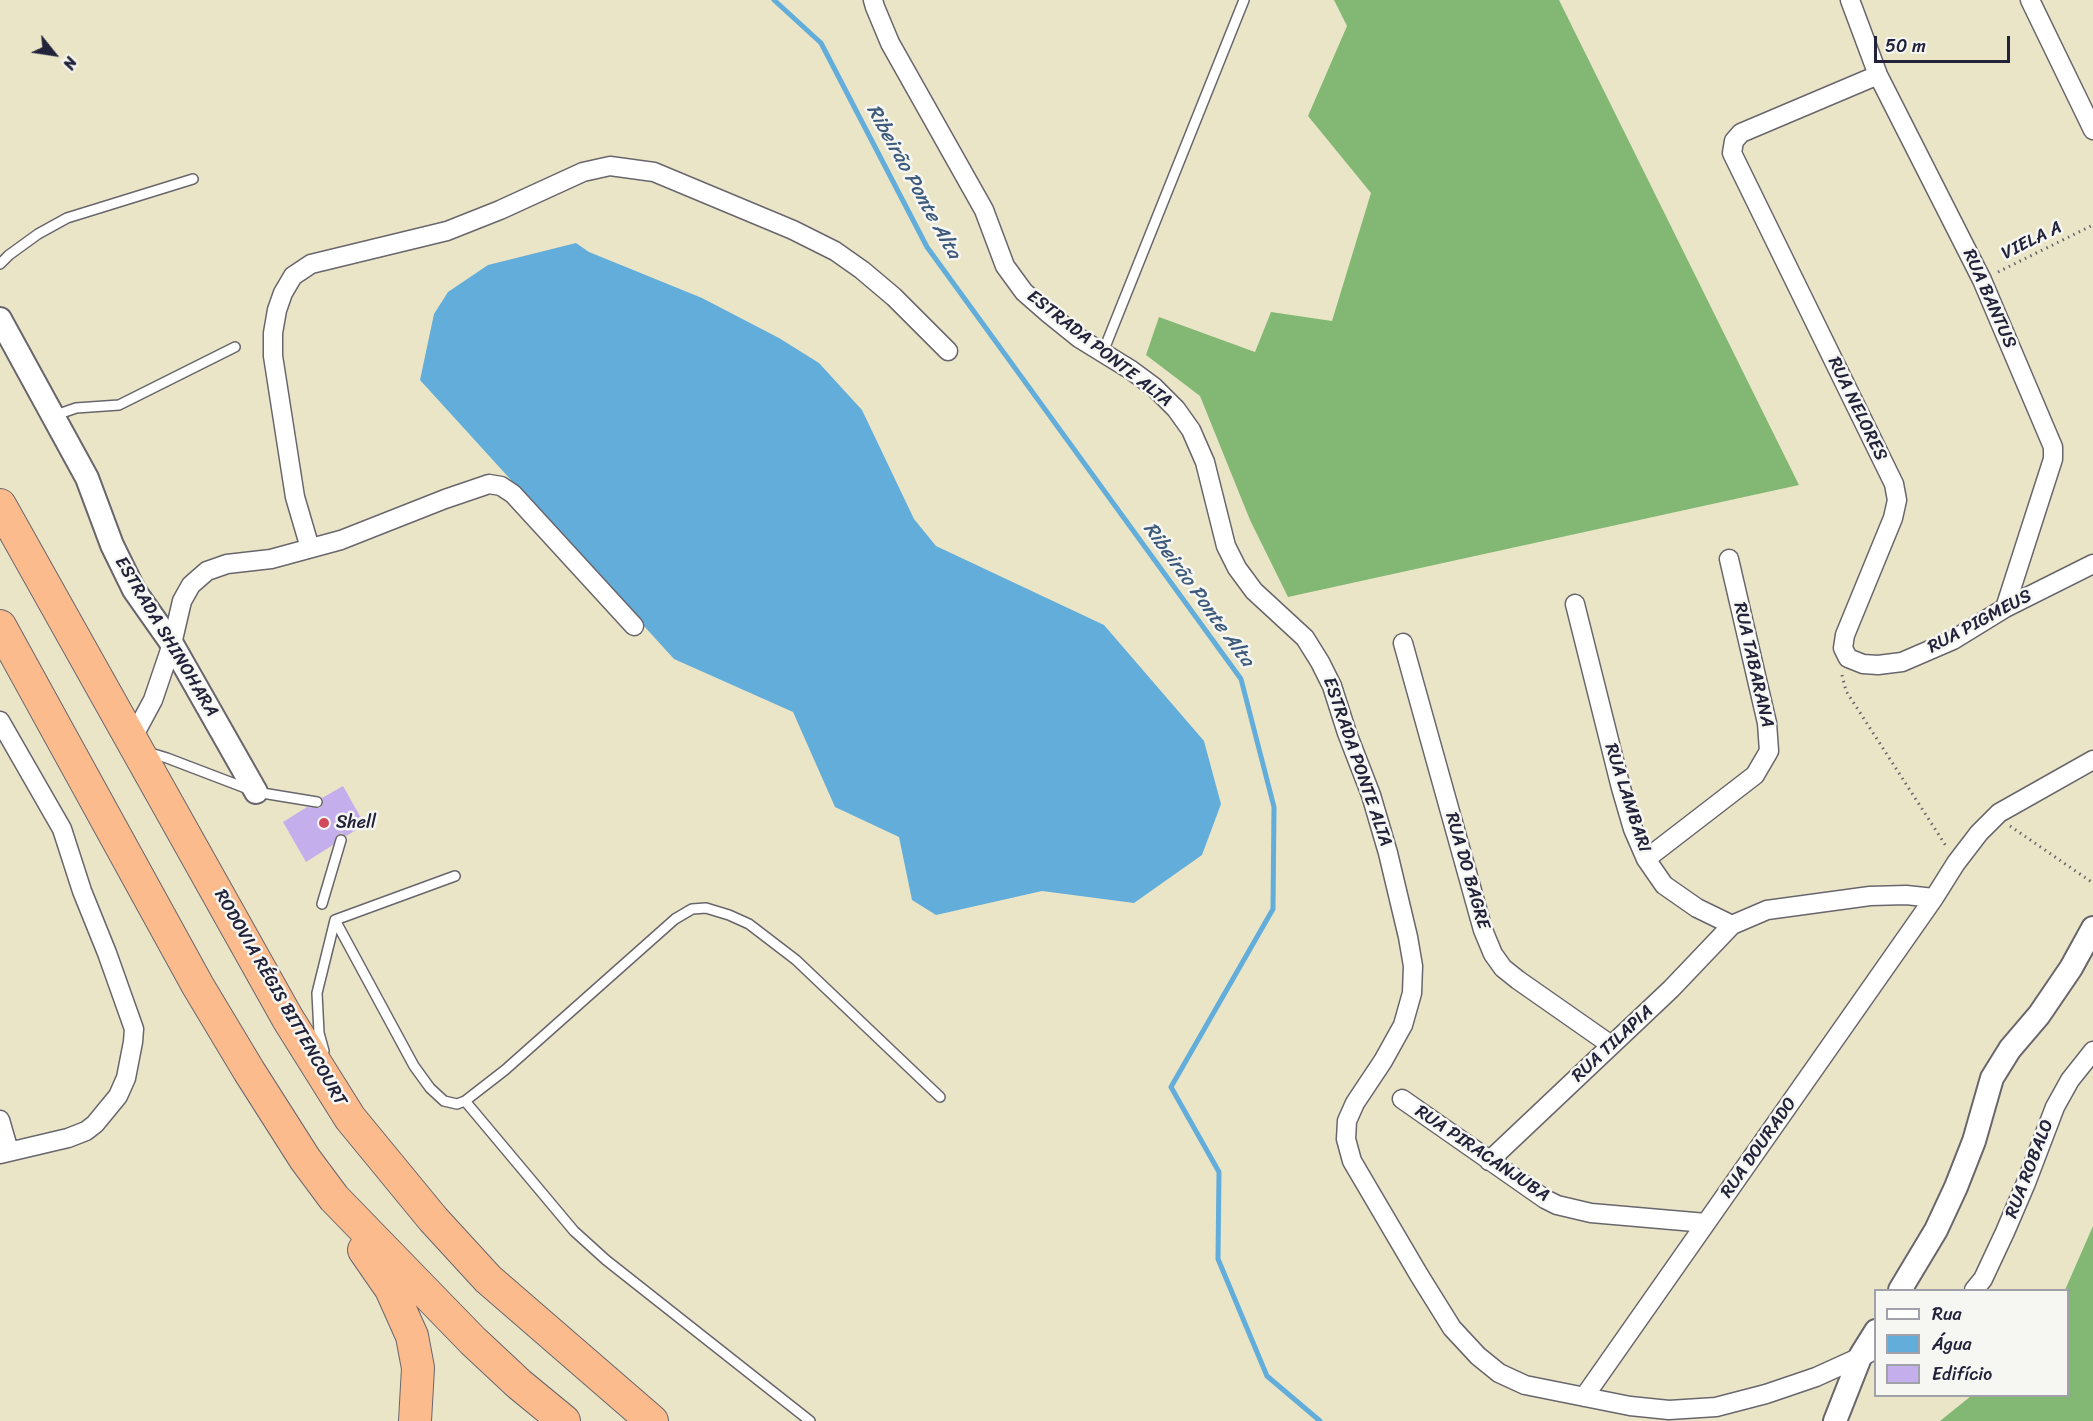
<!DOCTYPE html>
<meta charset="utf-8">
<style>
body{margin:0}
#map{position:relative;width:2093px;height:1421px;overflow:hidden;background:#ebe5c8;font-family:Sriracha,sans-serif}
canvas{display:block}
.legend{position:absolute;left:1874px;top:1289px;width:195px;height:108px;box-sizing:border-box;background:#f6f6f2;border:2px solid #a1a1a9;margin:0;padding:8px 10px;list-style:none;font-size:18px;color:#22223b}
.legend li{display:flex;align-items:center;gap:12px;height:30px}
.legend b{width:30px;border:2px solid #a1a1a9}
.north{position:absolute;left:24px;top:24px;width:60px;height:60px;-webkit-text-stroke:4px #f6f6f2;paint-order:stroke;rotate:120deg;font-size:16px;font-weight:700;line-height:24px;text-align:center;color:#22223b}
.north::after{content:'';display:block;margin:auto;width:21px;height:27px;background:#22223b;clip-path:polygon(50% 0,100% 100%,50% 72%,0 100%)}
.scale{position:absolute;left:1874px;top:36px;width:136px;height:27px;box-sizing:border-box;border:3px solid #22223b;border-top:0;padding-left:8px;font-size:18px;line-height:21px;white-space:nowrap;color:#22223b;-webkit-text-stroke:4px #f6f6f2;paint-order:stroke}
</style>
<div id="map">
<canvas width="2093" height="1421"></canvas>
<ul class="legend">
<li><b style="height:8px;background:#fff"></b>Rua</li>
<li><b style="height:16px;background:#62adda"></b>Água</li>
<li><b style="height:16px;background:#c4aeec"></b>Edifício</li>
</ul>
<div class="north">N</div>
<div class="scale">50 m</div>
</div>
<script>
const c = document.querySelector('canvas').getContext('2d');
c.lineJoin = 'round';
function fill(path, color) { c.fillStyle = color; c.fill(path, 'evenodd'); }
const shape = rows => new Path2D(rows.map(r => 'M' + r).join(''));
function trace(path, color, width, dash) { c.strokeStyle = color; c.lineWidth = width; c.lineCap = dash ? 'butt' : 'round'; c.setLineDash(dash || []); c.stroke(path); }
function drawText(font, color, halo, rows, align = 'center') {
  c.font = font + ' Sriracha,sans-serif'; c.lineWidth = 5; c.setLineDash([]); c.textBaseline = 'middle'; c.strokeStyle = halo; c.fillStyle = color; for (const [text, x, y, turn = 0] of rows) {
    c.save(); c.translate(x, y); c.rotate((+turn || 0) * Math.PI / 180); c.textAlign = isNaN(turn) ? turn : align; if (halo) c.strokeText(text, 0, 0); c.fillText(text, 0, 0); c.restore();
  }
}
const forest = shape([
 [1334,0,1559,0,1799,485,1288,597,1250,520,1200,396,1146,355,1159,317,1255,352,1271,312,1332,321,1371,193,1308,116,1347,26],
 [2093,1226,2093,1421,1940,1421,1971,1396,2068,1396,2068,1290,2065,1290]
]);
const water = shape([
 [576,243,589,252,702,298,779,338,819,363,862,410,914,519,936,546,1104,625,1204,741,1221,804,1202,855,1134,903,1042,891,936,915,912,900,899,837,835,807,793,712,674,659,420,380,434,314,448,292,488,265]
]);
const stream = shape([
 [774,0,821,43,927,247,1241,679,1274,807,1273,909,1171,1087,1219,1172,1218,1259,1267,1376,1320,1421]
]);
const building = shape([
 [343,786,365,825,346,836,342,833,337,835,333,845,306,862,283,822,307,807,320,808,323,804,322,798]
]);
const path = shape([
 [1998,272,2093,225],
 [1842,675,1846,691,1946,846],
 [2010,826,2093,883]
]);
const service = shape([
 [0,264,9,255,38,234,67,218,193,179],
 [1103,352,1244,0],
 [53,416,76,408,119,405,235,347],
 [147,752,167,758,256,792,317,802],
 [322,904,341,840],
 [335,920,414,1066,430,1088,444,1101,457,1104,465,1101,505,1070,675,919,692,909,706,908,729,915,749,924,796,960,940,1097],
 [335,920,455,876],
 [324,1051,319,1033,317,993,335,920],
 [465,1101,574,1231,606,1260,810,1421]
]);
const minor = shape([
 [873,0,875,7,890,43,984,210,1005,266,1024,292,1048,313,1079,338,1131,370,1154,387,1176,409,1191,430,1205,462,1226,546,1237,568,1254,591,1305,638,1320,662,1332,686,1347,733,1371,795,1388,853,1408,937,1413,966,1412,993,1403,1025,1383,1061,1355,1103,1347,1121,1346,1139,1352,1161,1419,1275,1452,1328,1478,1356,1499,1373,1525,1385,1630,1406,1669,1410,1716,1407,1766,1394,1816,1377,1869,1353],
 [1850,0,1878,75,1982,280,2053,447,2053,459,2005,608],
 [2030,0,2093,130],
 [1878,75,1741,133,1734,141,1732,153,1894,484,1897,500,1893,518,1845,635,1843,648,1848,658,1863,664,1878,665,1902,662,1953,640,2005,608,2093,564],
 [310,548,295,497,273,356,273,333,277,310,283,293,293,276,311,264,447,231,500,210,583,172,610,166,654,172,793,230,835,251,862,270,894,297,948,351],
 [1575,604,1621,788,1633,829,1646,859,1664,885,1697,908,1732,925,1767,910,1870,896,1906,895,1934,898],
 [1403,643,1483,930,1493,954,1503,968,1518,980,1611,1045],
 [0,721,62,829,82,891,107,953,134,1029,133,1042,126,1078,118,1096,95,1124,86,1131,68,1138,0,1154],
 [132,739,153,700,172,644,182,601,191,585,207,571,227,564,271,559,341,540,445,499,489,484,501,486,513,494,634,626],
 [1646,859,1755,775,1769,751,1767,723,1729,559],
 [1402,1099,1545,1199,1557,1205,1591,1213,1706,1223],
 [0,1120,9,1151],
 [1489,1161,1671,989,1732,925],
 [1974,1290,1983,1279,2005,1232,2026,1183,2055,1107,2070,1080,2093,1051],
 [1584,1397,1934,898,1956,863,1979,833,1999,813,2093,760]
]);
const tertiary = shape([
 [0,319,87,478,112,545,134,590,172,644,256,792],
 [1900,1290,1936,1230,1956,1187,1974,1141,1992,1078,2010,1049,2039,1015,2071,968,2093,928],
 [1835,1421,1861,1355,1876,1331]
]);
const motorway = shape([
 [0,505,288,1019,350,1118,433,1219,488,1279,652,1421],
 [0,626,198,986,249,1071,305,1159,334,1198,473,1341,519,1384,564,1421],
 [364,1250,391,1289,412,1336,418,1368,415,1421]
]);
const markers = [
 [324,823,6,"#d1495b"]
];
const streetNames = [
 ["VIELA A",2032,241,-26],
 ["RUA BANTUS",1989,299,66],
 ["ESTRADA PONTE ALTA",1099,349,38],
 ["RUA NELORES",1857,409,64],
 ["RUA PIGMEUS",1980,622,-28],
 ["ESTRADA SHINOHARA",166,637,59],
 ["RUA TABARANA",1753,665,77],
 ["ESTRADA PONTE ALTA",1357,762,71],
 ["RUA LAMBARI",1627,798,72],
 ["RUA DO BAGRE",1467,871,74],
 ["RODOVIA RÉGIS BITTENCOURT",280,998,60],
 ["RUA TILAPIA",1613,1044,-43],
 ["RUA DOURADO",1759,1148,-55],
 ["RUA PIRACANJUBA",1482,1154,34],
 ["RUA ROBALO",2030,1169,-69]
];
const poiNames = [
 ["Shell",336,823]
];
const waterNames = [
 ["Ribeirão Ponte Alta",913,182,61],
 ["Ribeirão Ponte Alta",1198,595,54]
];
fill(forest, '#83b874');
fill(water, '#62adda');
trace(stream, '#62adda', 5);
fill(building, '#c4aeec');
trace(service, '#68666c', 12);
trace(minor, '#68666c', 21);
trace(tertiary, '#68666c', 26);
trace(motorway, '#68666c', 34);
trace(path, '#68666c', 3, [1.5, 4.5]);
trace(service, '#fff', 9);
trace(minor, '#fff', 18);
trace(tertiary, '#fff', 22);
trace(motorway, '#fbbb8d', 32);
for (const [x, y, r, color] of markers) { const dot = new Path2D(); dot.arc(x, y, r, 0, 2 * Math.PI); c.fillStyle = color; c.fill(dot); trace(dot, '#f6f6f2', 2); }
drawText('18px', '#22223b', '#f6f6f2', streetNames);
drawText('18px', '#22223b', '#f6f6f2', poiNames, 'left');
drawText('italic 20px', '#3c5a7b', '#f6f6f2', waterNames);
</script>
